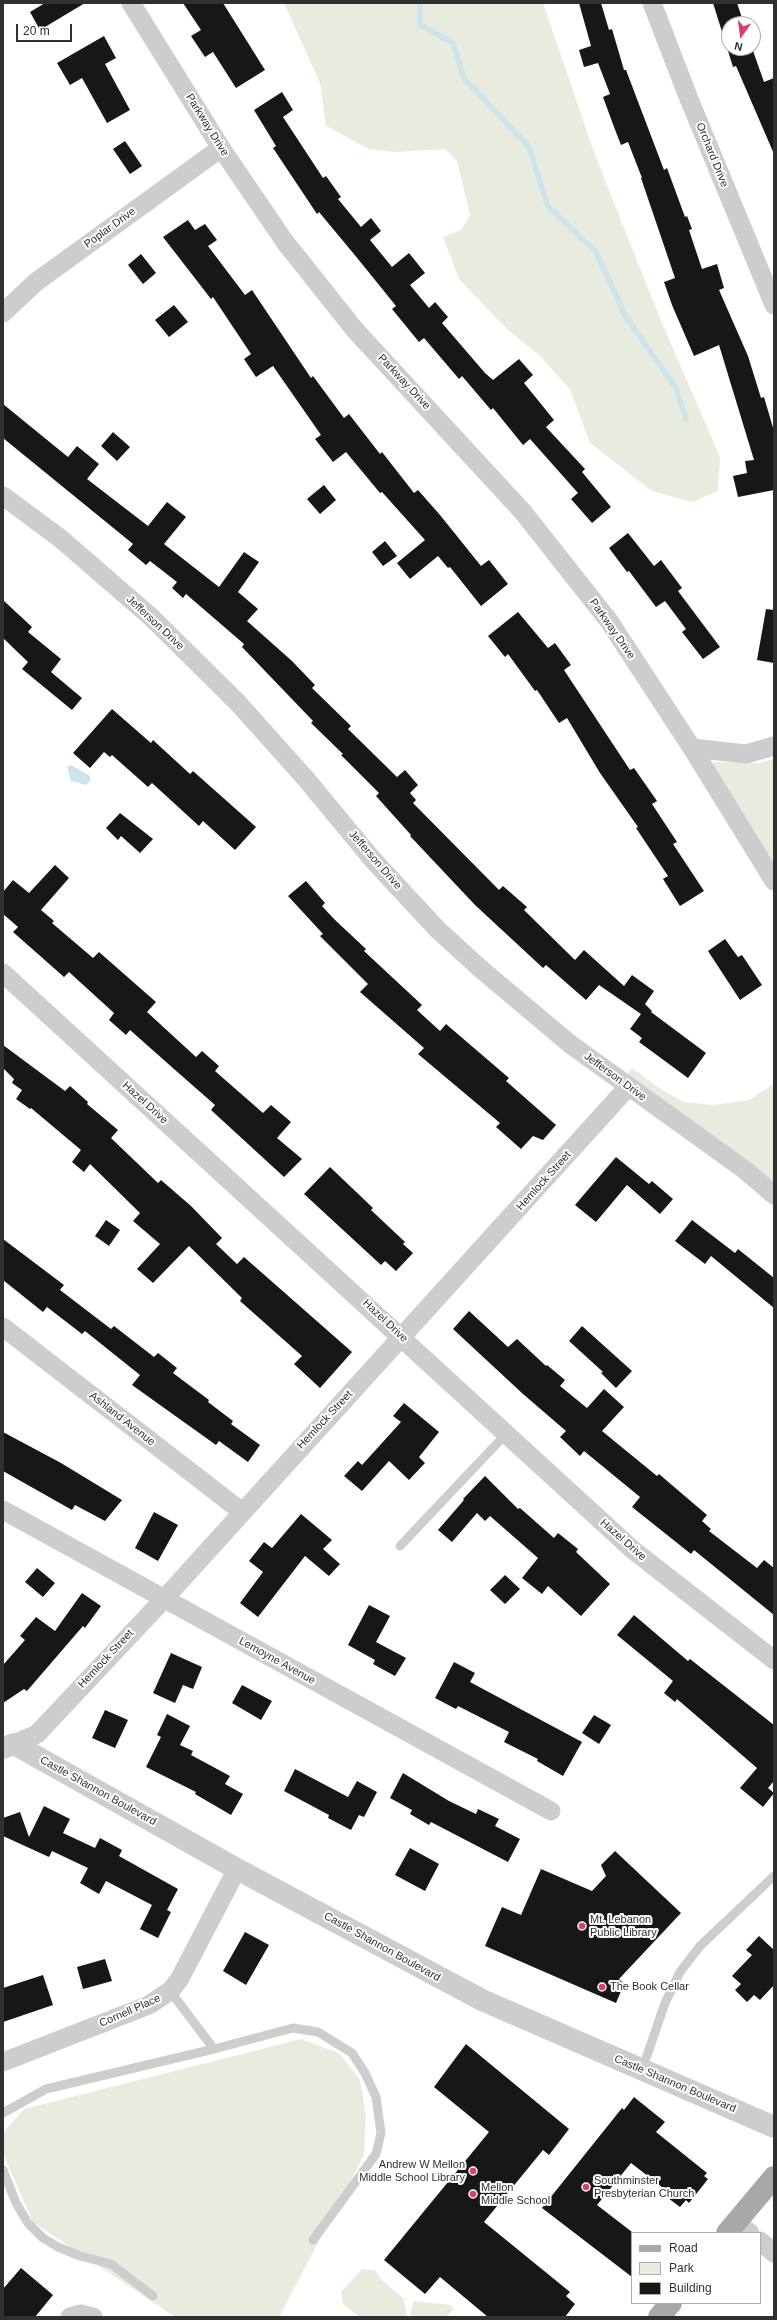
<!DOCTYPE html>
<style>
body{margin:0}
#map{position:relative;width:777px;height:2320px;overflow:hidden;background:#fff;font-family:Arial,sans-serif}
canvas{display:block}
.frame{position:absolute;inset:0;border:4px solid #303030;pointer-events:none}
.legend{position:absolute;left:631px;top:2232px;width:130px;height:72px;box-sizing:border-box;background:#fff;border:1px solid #acacac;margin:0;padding:5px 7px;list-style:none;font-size:12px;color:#303030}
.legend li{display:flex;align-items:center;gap:8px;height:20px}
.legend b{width:20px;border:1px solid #acacac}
.north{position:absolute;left:721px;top:16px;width:40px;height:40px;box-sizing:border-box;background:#fff;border:1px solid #acacac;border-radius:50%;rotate:194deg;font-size:11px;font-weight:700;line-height:16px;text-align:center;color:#303030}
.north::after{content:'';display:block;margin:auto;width:14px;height:18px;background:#da3e69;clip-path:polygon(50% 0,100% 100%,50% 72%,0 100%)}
.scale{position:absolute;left:16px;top:24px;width:56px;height:18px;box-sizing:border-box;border:2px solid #303030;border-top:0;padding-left:5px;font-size:12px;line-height:14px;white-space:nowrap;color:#303030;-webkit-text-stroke:3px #fff;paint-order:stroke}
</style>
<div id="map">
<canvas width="777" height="2320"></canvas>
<div class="frame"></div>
<ul class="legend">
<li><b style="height:5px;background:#a8a8a8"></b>Road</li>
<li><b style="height:11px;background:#e8ecde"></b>Park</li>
<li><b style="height:11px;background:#171717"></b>Building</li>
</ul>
<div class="north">N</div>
<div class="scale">20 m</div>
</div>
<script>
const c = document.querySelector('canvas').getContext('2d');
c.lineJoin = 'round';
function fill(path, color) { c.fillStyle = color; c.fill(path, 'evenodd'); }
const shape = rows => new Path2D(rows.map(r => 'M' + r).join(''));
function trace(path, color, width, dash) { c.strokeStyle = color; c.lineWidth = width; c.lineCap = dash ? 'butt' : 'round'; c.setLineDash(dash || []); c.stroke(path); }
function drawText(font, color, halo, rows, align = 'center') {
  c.font = font + ' Arial,sans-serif'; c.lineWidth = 4; c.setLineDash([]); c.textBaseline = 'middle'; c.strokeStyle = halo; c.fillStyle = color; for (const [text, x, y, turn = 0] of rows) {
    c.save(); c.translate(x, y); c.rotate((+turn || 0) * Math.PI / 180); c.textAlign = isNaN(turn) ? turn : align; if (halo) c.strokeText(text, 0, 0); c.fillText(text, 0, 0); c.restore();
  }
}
const green = shape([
 [284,3,543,3,595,155,661,321,720,457,718,491,692,502,652,491,590,443,570,389,539,355,508,330,459,279,443,237,461,230,470,215,457,161,445,149,396,152,369,149,326,126,320,83],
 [774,759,774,862,712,764,716,762,759,763],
 [632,1068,662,1090,684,1102,714,1105,749,1100,774,1084,774,1185,627,1075],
 [301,2039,339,2053,360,2080,366,2116,364,2155,279,2317,175,2317,33,2222,3,2154,3,2133,24,2109],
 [362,2269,375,2270,383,2281,404,2299,407,2317,359,2317,343,2304,341,2292],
 [414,2301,450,2305,454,2309,446,2317,413,2317,410,2313]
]);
const water = shape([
 [71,765,90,776,90,781,86,785,71,781,67,767]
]);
const stream = shape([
 [420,3,420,25,453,43,464,78,529,147,548,207,596,252,626,317,676,388,686,419]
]);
const building = shape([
 [45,3,85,3,40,30,30,12],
 [183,3,223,3,265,70,236,88,213,52,205,57,191,36,201,30],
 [579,3,601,3,609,30,612,29,624,70,626,70,664,170,667,168,685,217,687,216,692,229,689,230,702,269,717,264,724,288,719,290,748,356,761,398,764,397,774,431,774,490,738,497,733,476,747,473,745,461,754,460,719,345,694,356,672,305,664,282,675,278,641,178,642,178,628,142,621,145,614,127,603,97,610,94,598,63,584,67,579,50,591,46],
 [713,3,737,3,744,24,729,24,729,48,752,48,764,82,774,78,774,154,736,66,733,67],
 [104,36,116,58,105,64,130,110,107,123,82,78,70,85,57,63],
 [282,92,293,110,283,117,323,178,326,176,341,197,338,199,361,227,371,218,381,231,370,240,392,267,409,253,425,273,410,285,429,308,435,302,448,317,442,323,485,373,493,380,519,359,533,375,524,383,554,420,546,427,585,469,582,472,611,507,592,523,571,499,578,493,530,439,523,445,493,408,491,410,462,376,459,379,424,338,419,342,392,309,396,306,358,259,319,212,317,214,273,148,276,146,254,110],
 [125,141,142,166,130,174,113,149],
 [188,220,195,230,205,224,217,240,208,246,245,295,252,290,311,378,313,376,344,418,349,414,380,454,382,452,414,493,418,490,440,515,481,566,489,560,508,584,481,606,450,567,448,568,438,556,410,579,397,563,425,540,382,492,380,493,346,452,333,462,315,439,321,435,273,366,256,377,244,359,251,354,213,297,211,299,163,237],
 [141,254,156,273,143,284,128,265],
 [174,305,188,322,169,337,155,320],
 [3,404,68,457,77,446,99,464,87,479,148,526,167,502,186,517,164,544,219,587,244,552,259,562,238,592,258,609,247,621,292,661,315,685,312,688,351,726,348,729,397,777,405,770,418,785,410,793,416,800,413,803,499,890,503,886,527,907,524,910,575,960,584,950,624,986,632,975,654,991,645,1004,652,1011,651,1012,706,1053,688,1078,639,1042,642,1038,630,1029,641,1014,599,985,586,1000,546,965,543,968,475,905,410,836,411,835,376,796,379,793,341,755,343,754,311,723,313,721,242,647,244,644,186,594,183,598,172,588,177,582,150,561,146,565,128,550,133,544,3,438],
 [113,432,130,447,117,461,101,446],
 [324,485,336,500,320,514,307,499],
 [628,533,654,566,661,560,682,588,678,591,720,647,703,659,682,632,686,629,665,601,656,607,629,571,627,572,609,548],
 [385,541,397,556,383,566,372,552],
 [3,600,32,627,28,632,61,659,51,672,82,698,72,710,22,669,28,662,3,638],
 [766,609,774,610,774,663,757,660],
 [518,612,548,648,555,643,571,665,564,670,630,770,634,768,657,801,652,804,677,842,673,844,704,891,680,906,663,879,668,876,636,828,638,827,600,773,567,718,559,723,537,690,535,691,508,654,505,657,488,636],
 [112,709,151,743,153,740,190,774,193,771,256,827,235,850,203,821,199,826,152,783,148,787,112,755,110,757,104,752,90,768,73,753],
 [120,813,153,839,140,853,121,836,118,840,106,828],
 [55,865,69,878,41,910,54,921,52,923,93,958,99,952,156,1002,147,1012,196,1057,202,1051,219,1066,215,1071,263,1113,271,1105,291,1122,277,1138,302,1159,284,1177,211,1110,215,1105,174,1069,130,1030,126,1035,109,1020,114,1013,69,972,64,977,13,932,18,927,3,914,3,892,13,880,29,893],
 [306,881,325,903,322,906,334,919,366,949,364,951,422,1005,417,1010,440,1031,446,1024,509,1078,506,1081,556,1125,543,1140,533,1136,521,1149,496,1127,500,1123,418,1054,424,1048,360,992,368,984,320,936,323,934,288,896],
 [725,939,738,957,742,955,762,985,740,1000,708,951],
 [3,1045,65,1091,70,1086,88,1102,87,1104,118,1130,111,1138,158,1183,161,1180,191,1206,222,1238,216,1244,237,1264,244,1257,352,1352,320,1388,294,1364,302,1356,240,1301,242,1298,189,1246,153,1283,137,1269,160,1244,133,1221,140,1213,90,1164,84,1172,72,1162,81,1150,31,1108,30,1109,16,1099,22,1090,12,1083,14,1079,3,1068],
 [616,1157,649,1184,652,1181,673,1199,660,1214,627,1185,596,1222,575,1205],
 [330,1167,373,1208,371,1210,405,1242,403,1244,413,1253,396,1271,385,1261,381,1265,304,1194],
 [106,1220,120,1230,109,1246,95,1236],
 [692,1220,735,1253,738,1249,774,1278,774,1308,711,1256,705,1264,675,1241],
 [3,1239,64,1285,60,1290,111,1329,114,1326,154,1357,158,1353,177,1368,173,1373,209,1400,208,1402,233,1421,231,1424,260,1445,248,1462,219,1441,216,1445,132,1385,140,1375,85,1331,82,1334,47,1307,43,1312,3,1280],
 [469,1311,508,1347,517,1339,546,1366,547,1365,565,1380,560,1386,587,1408,604,1389,624,1407,602,1431,657,1476,659,1474,707,1515,702,1521,711,1529,709,1531,757,1568,764,1560,774,1568,774,1615,694,1550,691,1554,632,1507,640,1497,584,1451,580,1456,560,1437,566,1431,523,1394,453,1329],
 [582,1326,632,1371,616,1388,601,1373,603,1372,569,1341],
 [404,1403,439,1432,419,1457,425,1463,409,1480,389,1461,362,1491,344,1476,358,1461,362,1465,401,1422,393,1416],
 [3,1432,61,1463,122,1500,105,1521,75,1505,72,1510,3,1471],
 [485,1476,518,1509,520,1508,554,1538,558,1533,578,1549,576,1552,610,1584,581,1616,548,1586,542,1594,522,1578,538,1558,490,1516,485,1521,477,1513,452,1542,438,1530,464,1500,463,1499],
 [154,1512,178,1525,158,1561,135,1548],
 [301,1514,332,1540,323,1549,340,1564,329,1576,305,1556,258,1617,240,1603,263,1572,249,1561,264,1542,272,1548],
 [37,1568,55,1583,43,1597,25,1582],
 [505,1575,520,1589,505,1604,490,1590],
 [82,1593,101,1606,85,1628,83,1626,27,1691,24,1689,3,1703,3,1665,25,1640,20,1636,36,1617,55,1631],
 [369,1605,390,1616,376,1642,406,1658,395,1676,373,1664,375,1660,348,1645],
 [634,1615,688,1661,690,1659,774,1725,774,1781,768,1788,774,1793,763,1807,740,1788,757,1768,677,1699,675,1702,664,1693,673,1681,617,1635],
 [171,1653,202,1667,193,1689,183,1685,175,1703,153,1693],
 [454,1662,475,1673,470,1682,582,1742,563,1776,537,1761,538,1759,504,1742,509,1732,458,1706,456,1709,435,1698],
 [242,1685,272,1701,261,1720,232,1703],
 [105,1710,128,1720,115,1748,92,1738],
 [167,1714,190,1726,180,1745,193,1751,191,1755,230,1776,225,1784,243,1794,231,1815,195,1794,196,1792,146,1767,161,1737,157,1735],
 [594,1715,611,1725,599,1744,582,1733],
 [295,1769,348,1797,357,1781,377,1792,364,1817,359,1815,351,1830,328,1818,329,1815,284,1791],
 [403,1773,449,1801,476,1814,478,1809,499,1819,495,1826,520,1839,508,1862,431,1822,429,1825,410,1814,412,1810,390,1798],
 [44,1806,70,1819,63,1833,95,1848,100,1838,122,1850,119,1856,178,1889,167,1910,171,1912,158,1938,140,1929,152,1905,106,1881,99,1894,80,1883,88,1868,52,1851,49,1857,3,1836,3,1818,20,1812,29,1837],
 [410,1848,439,1864,425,1891,395,1875],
 [615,1851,681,1913,619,1979,624,1984,616,2003,485,1946,502,1907,521,1915,541,1869,592,1891,606,1876,601,1865],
 [245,1932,269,1945,246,1985,223,1971],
 [759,1936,774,1950,774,1985,760,2000,754,1995,747,2002,735,1990,741,1984,732,1976,752,1955,746,1950],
 [105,1959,112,1981,83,1989,77,1967],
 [43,1975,53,2005,3,2022,3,1988],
 [466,2044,569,2129,549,2155,543,2150,484,2222,570,2292,566,2296,575,2304,565,2317,488,2317,440,2277,425,2294,384,2260,489,2132,434,2087],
 [634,2097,665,2122,656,2132,707,2173,704,2176,708,2179,689,2203,686,2200,680,2207,668,2198,671,2194,631,2163,597,2205,632,2232,632,2277,542,2208,622,2108,624,2110],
 [21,2268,53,2295,35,2317,3,2317,3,2289]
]);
const service = shape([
 [400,1546,506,1434],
 [170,1991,214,2049],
 [642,2070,665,2003,680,1972,700,1946,774,1876],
 [3,2113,46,2089,214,2049,293,2028,318,2032,352,2053,365,2073,376,2097,381,2133,376,2154,313,2240],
 [3,2170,16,2203,28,2223,43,2238,58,2247,80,2256,111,2264,153,2296]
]);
const minor = shape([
 [131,3,221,148,285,242,355,330,523,512,609,621,692,748,774,881],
 [652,3,689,99,774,305],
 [3,313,36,282,221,148],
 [3,496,61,539,151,617,238,703,306,779,373,860,437,929,482,970,570,1044,745,1170,774,1195],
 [692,748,746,754,774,746],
 [3,973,633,1550,774,1660],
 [3,1327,241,1511],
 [3,1510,551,1811],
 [14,1744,37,1734,164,1599,628,1087],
 [3,2062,149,2005,170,1991,179,1980,237,1869],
 [736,2223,750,2233],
 [760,2241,774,2253],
 [70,2317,81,2314,93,2317]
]);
const tertiary = shape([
 [3,1748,14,1744,237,1869,482,2000,774,2127]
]);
const primary = shape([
 [727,2233,774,2177],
 [659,2317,671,2303]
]);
const markers = [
 [582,1926,4,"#da3e69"],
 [602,1987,4,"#da3e69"],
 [473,2171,4,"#da3e69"],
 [586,2187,4,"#da3e69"],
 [473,2194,4,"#da3e69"]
];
const streetNames = [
 ["Parkway Drive",207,125,58],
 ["Orchard Drive",712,155,68],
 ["Poplar Drive",110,228,-36],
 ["Parkway Drive",404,382,47],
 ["Jefferson Drive",155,623,43],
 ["Parkway Drive",612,629,55],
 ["Jefferson Drive",375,860,49],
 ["Jefferson Drive",615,1077,36],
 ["Hazel Drive",145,1103,42],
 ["Hemlock Street",544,1181,-48],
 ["Hazel Drive",385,1321,43],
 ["Ashland Avenue",122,1419,38],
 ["Hemlock Street",325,1420,-47],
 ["Hazel Drive",623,1540,41],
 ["Hemlock Street",106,1659,-47],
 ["Lemoyne Avenue",277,1661,29],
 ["Castle Shannon Boulevard",98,1791,29],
 ["Castle Shannon Boulevard",382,1947,29],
 ["Cornell Place",130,2011,-24],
 ["Castle Shannon Boulevard",675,2084,23]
];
const poiNames = [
 ["Mt. Lebanon",590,1920],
 ["Public Library",590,1933],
 ["The Book Cellar",610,1987],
 ["Andrew W Mellon",465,2165,"right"],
 ["Middle School Library",465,2178,"right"],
 ["Southminster",594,2181],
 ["Presbyterian Church",594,2194],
 ["Mellon",481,2188],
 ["Middle School",481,2201]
];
fill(green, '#e8ecde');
fill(water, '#cce4ea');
trace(stream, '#cce4ea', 5.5);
fill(building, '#171717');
trace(service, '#cdcdcd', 9);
trace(minor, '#cdcdcd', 19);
trace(tertiary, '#cdcdcd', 22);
trace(primary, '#a8a8a8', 22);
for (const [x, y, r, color] of markers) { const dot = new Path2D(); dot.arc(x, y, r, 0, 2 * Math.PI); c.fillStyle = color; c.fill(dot); trace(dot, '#fff', 1.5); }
drawText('11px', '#303030', '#fff', streetNames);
drawText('11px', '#303030', '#fff', poiNames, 'left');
</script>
